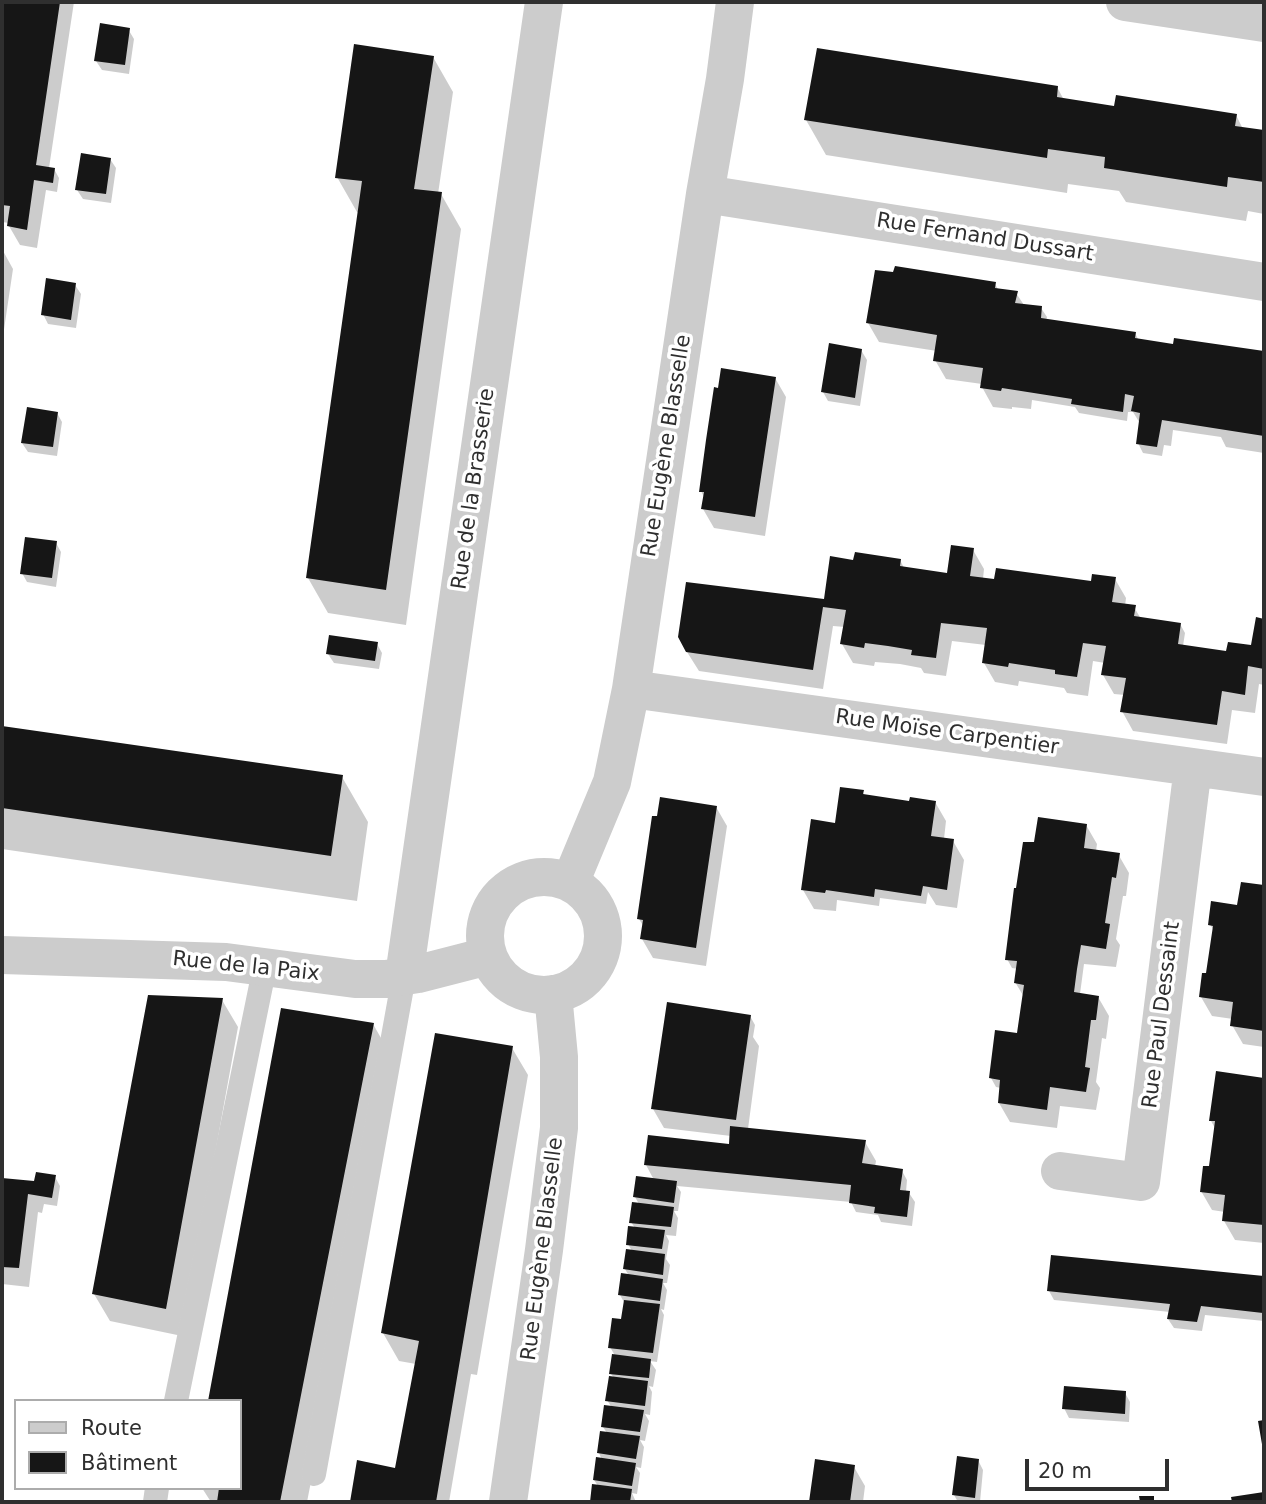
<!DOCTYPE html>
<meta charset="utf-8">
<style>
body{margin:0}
#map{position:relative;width:1266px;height:1504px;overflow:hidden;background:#fff;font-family:"DejaVu Sans",sans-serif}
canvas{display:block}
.frame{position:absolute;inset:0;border:4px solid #2f2f2f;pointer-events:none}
.legend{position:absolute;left:14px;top:1399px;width:228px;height:91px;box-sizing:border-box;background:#fff;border:2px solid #acacac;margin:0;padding:9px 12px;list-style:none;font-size:21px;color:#2f2f2f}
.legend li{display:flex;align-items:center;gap:14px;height:35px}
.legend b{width:35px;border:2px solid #acacac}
.scale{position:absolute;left:1025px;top:1459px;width:144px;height:32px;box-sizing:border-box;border:4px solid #2f2f2f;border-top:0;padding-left:9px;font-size:21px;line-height:24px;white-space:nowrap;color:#2f2f2f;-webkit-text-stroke:5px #fff;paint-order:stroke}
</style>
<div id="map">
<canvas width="1266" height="1504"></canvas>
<div class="frame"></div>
<ul class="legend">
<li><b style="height:9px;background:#ccc"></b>Route</li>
<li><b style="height:19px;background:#161616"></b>Bâtiment</li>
</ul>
<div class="scale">20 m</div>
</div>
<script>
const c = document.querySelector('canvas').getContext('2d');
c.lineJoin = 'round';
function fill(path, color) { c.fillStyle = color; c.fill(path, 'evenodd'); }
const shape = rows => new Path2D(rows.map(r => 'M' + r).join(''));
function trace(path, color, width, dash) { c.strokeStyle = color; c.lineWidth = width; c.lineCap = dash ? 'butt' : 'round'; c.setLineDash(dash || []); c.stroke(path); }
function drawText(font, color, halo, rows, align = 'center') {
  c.font = font + ' "DejaVu Sans",sans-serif'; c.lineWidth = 7; c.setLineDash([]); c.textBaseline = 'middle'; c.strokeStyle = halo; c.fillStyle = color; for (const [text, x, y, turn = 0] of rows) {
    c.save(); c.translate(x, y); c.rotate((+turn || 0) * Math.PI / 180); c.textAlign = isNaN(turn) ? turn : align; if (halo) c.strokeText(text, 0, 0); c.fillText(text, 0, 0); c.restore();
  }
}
const shadow = shape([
 [2,2,74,2,49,168,54,169,59,178,57,192,46,190,37,248,20,245,9,226,9,223,2,222],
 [128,29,134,39,129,74,102,70,96,61],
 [433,57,453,92,438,194,441,194,461,229,406,625,328,613,308,578,360,213,357,212,337,177],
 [1057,87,1064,100,1115,108,1236,115,1243,129,1264,132,1264,214,1248,211,1246,221,1126,202,1119,191,1068,184,1067,193,826,155,806,120],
 [110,159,116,168,111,203,83,199,77,190],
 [2,249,13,269,2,343],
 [995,284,999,291,1016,293,1024,305,1041,308,1047,317,1046,321,1135,333,1139,341,1175,346,1175,340,1264,353,1264,453,1226,447,1221,437,1173,430,1171,446,1164,445,1162,456,1143,453,1138,443,1141,425,1133,412,1128,412,1127,421,1079,413,1075,407,1032,400,1031,409,1012,407,1012,409,993,407,982,387,982,384,946,379,935,360,937,351,879,342,868,323],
 [75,285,81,294,76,328,48,324,43,314],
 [861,350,867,360,860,406,828,401,823,392],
 [775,378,786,397,765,536,714,528,703,509,704,497,701,491],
 [57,413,62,422,57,456,28,452,22,443],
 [56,543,61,552,56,587,27,582,22,573],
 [973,550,984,569,983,579,1090,583,1115,579,1126,598,1125,606,1134,607,1141,619,1180,624,1185,633,1183,646,1228,653,1253,647,1257,619,1264,620,1264,685,1259,684,1255,713,1232,710,1227,744,1133,731,1122,711,1125,695,1114,694,1103,675,1105,663,1093,661,1088,696,1067,693,1064,688,1019,681,1018,686,995,682,984,663,986,645,952,641,946,676,924,673,921,668,900,664,875,662,874,666,853,663,842,644,845,627,833,626,823,689,699,671,687,652,825,601,852,561,900,560,904,568,948,575],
 [377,644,382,653,379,669,334,663,328,654],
 [2,728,342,777,368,822,357,901,2,849],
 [863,792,865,796,911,803,935,802,946,821,944,839,953,841,964,860,957,908,936,905,928,892,926,904,880,898,879,906,837,900,836,911,814,909,803,890,837,825],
 [716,807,727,826,706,966,653,958,642,939,644,927,639,919],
 [1086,825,1097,844,1096,851,1118,854,1129,873,1126,896,1123,896,1116,939,1120,945,1116,967,1084,964,1080,994,1098,997,1109,1016,1106,1039,1102,1038,1096,1082,1100,1088,1096,1110,1060,1106,1057,1128,1010,1122,999,1103,1001,1088,996,1087,991,1078,1018,1037,1024,997,1015,982,1018,969,1012,968,1007,959,1036,844],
 [1242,884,1264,887,1264,1047,1243,1044,1232,1025,1233,1019,1212,1016,1201,997,1207,975,1214,931,1210,924,1241,907],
 [222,1000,238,1027,182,1336,110,1321,94,1294],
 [750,1016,755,1025,753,1037,759,1046,748,1129,865,1142,876,1161,875,1167,902,1171,907,1180,906,1192,909,1193,915,1202,912,1226,881,1222,878,1215,856,1212,851,1202,677,1186,681,1192,678,1211,674,1211,678,1218,676,1236,666,1235,669,1241,666,1259,670,1265,667,1283,663,1283,667,1290,664,1310,661,1309,664,1315,657,1362,650,1361,656,1370,653,1387,649,1386,652,1392,650,1415,645,1414,649,1421,645,1441,640,1440,644,1447,641,1468,636,1467,640,1473,637,1494,632,1493,636,1502,638,1502,591,1502,594,1486,598,1486,594,1480,602,1460,599,1453,607,1433,603,1427,612,1408,607,1400,614,1378,611,1374,614,1354,610,1347,622,1321,625,1304,620,1295,629,1276,625,1269,632,1251,628,1244,635,1228,631,1222,639,1204,635,1197,654,1180,646,1165,730,1146,731,1136,664,1128,653,1109],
 [373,1024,389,1052,368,1190,307,1502,211,1502,202,1488,240,1488,240,1401],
 [512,1048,528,1075,477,1375,471,1374,449,1502,352,1502,359,1462,396,1470,416,1364,399,1361,383,1333],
 [1236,1076,1264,1080,1264,1243,1235,1240,1224,1221,1225,1212,1212,1210,1201,1191,1211,1168,1216,1130,1211,1121],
 [55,1177,60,1186,57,1206,44,1204,42,1213,38,1212,29,1287,2,1284,2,1179,36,1183],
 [1053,1257,1264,1278,1264,1321,1205,1315,1202,1331,1174,1328,1168,1319,1170,1312,1054,1300,1049,1291],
 [1125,1393,1130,1402,1129,1422,1069,1418,1064,1408],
 [978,1460,983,1470,980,1502,958,1502,954,1495],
 [816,1461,854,1467,865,1486,863,1502,811,1502]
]);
const building = shape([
 [2,2,60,2,36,165,55,168,53,183,34,180,27,230,7,226,10,206,2,205],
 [100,23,130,28,125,65,94,61],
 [354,44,434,56,414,189,442,192,386,590,306,578,362,181,335,178],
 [817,48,1058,86,1057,97,1114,106,1116,95,1237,114,1235,126,1264,130,1264,182,1228,177,1227,187,1104,168,1105,157,1048,149,1047,158,804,120],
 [81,153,111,158,106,194,75,190],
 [895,266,996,282,995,288,1018,291,1015,303,1042,306,1041,318,1136,332,1135,338,1173,344,1174,338,1264,351,1264,436,1162,420,1157,447,1136,444,1140,413,1131,411,1134,396,1125,394,1123,412,1071,404,1072,399,1002,388,1001,391,980,388,983,368,933,361,937,335,866,323,875,270,893,272],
 [46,278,76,283,71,320,41,315],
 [829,343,862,349,855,398,821,392],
 [721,368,776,377,755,517,701,509,704,492,699,492,706,440,714,387,718,388],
 [27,407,58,412,53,447,21,443],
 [25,537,57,541,52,578,20,574],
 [951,545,974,548,970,576,994,579,996,568,1091,581,1092,574,1116,577,1112,602,1136,605,1134,616,1181,623,1178,644,1226,651,1228,642,1251,645,1256,617,1264,619,1264,669,1248,666,1245,695,1222,691,1217,725,1120,712,1126,678,1101,675,1106,646,1083,643,1077,677,1055,674,1055,670,1009,663,1008,667,982,663,987,628,941,623,936,658,911,655,912,650,888,646,865,643,864,648,840,644,846,610,823,607,813,670,686,652,678,637,686,582,824,599,830,556,853,560,855,552,901,559,900,566,947,573],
 [329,635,378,642,375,661,326,654],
 [2,726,343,775,331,856,2,808],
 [840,787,864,790,863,794,909,801,910,797,936,801,931,836,954,839,947,890,923,886,921,896,875,889,874,897,826,890,825,893,801,890,811,819,835,823],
 [660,797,717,806,696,948,640,939,643,920,637,919,652,816,657,816],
 [1038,817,1087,824,1084,848,1120,853,1116,878,1112,877,1105,923,1110,924,1106,949,1081,945,1077,969,1074,992,1099,996,1096,1020,1091,1020,1085,1067,1090,1068,1086,1092,1050,1087,1047,1110,998,1103,1000,1080,989,1078,995,1030,1017,1033,1024,985,1014,983,1017,961,1005,960,1014,888,1016,888,1023,842,1034,842],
 [1241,882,1264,885,1264,1031,1230,1026,1233,1002,1199,997,1202,973,1206,973,1213,926,1208,925,1211,901,1237,905],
 [148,995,223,998,166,1309,92,1294],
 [667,1002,751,1015,736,1120,651,1109],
 [281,1008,374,1023,280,1502,217,1502,219,1488,240,1488,240,1401,208,1401],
 [435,1033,513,1046,436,1502,350,1502,357,1460,395,1468,419,1341,381,1333],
 [1216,1071,1264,1078,1264,1225,1222,1221,1225,1195,1200,1192,1203,1166,1209,1166,1212,1144,1215,1121,1209,1121],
 [730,1126,866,1140,862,1163,903,1169,900,1190,910,1191,907,1217,874,1213,875,1207,849,1203,851,1185,644,1165,648,1135,729,1144],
 [36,1172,56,1175,52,1198,28,1194,19,1268,2,1267,2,1178,34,1181],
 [636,1176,677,1181,674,1203,633,1197],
 [632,1202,674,1207,671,1227,629,1223],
 [628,1226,665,1230,662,1249,626,1245],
 [626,1249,665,1254,663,1275,623,1269],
 [1051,1255,1264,1276,1263,1313,1201,1306,1197,1322,1167,1319,1170,1304,1047,1291],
 [621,1273,663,1279,660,1301,618,1295],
 [624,1300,660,1304,653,1353,608,1348,612,1318,621,1319],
 [612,1354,651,1359,649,1378,609,1374],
 [609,1376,648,1381,645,1406,605,1401],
 [1064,1386,1126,1391,1125,1414,1062,1409],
 [604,1405,644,1410,640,1432,601,1427],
 [1264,1420,1264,1450,1263,1450,1258,1421],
 [600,1431,640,1436,636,1459,597,1453],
 [957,1456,979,1459,975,1498,952,1495],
 [596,1457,636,1463,632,1486,593,1480],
 [815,1459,855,1465,850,1502,809,1502],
 [592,1484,632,1489,630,1502,590,1502],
 [1264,1492,1264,1502,1232,1502,1231,1497],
 [1139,1496,1154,1496,1154,1502,1140,1502]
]);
const lane = shape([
 [176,1401,265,966],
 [314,1474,404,976],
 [155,1502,157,1488]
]);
const street = shape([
 [1125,2,1264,23],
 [705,194,1264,282],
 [631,689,1264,777],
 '485 936a59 59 0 1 1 118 0a59 59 0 1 1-118 0Z',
 [570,883,612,782,631,689,705,194,725,79,735,2],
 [2,955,226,962,355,979,386,979,418,974,488,956],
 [404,976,544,2],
 [1060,1171,1141,1182,1193,767],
 [508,1502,544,1250,559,1128,559,1057,553,994]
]);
const streetNames = [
 ["Rue Fernand Dussart",985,238,9],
 ["Rue Eugène Blasselle",667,446,-81],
 ["Rue de la Brasserie",474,489,-82],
 ["Rue Moïse Carpentier",947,733,8],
 ["Rue de la Paix",246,967,6],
 ["Rue Paul Dessaint",1162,1015,-83],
 ["Rue Eugène Blasselle",543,1249,-83]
];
fill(shadow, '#0003');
fill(building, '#161616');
trace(lane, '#ccc', 24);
trace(street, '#ccc', 38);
drawText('21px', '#2f2f2f', '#fff', streetNames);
</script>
